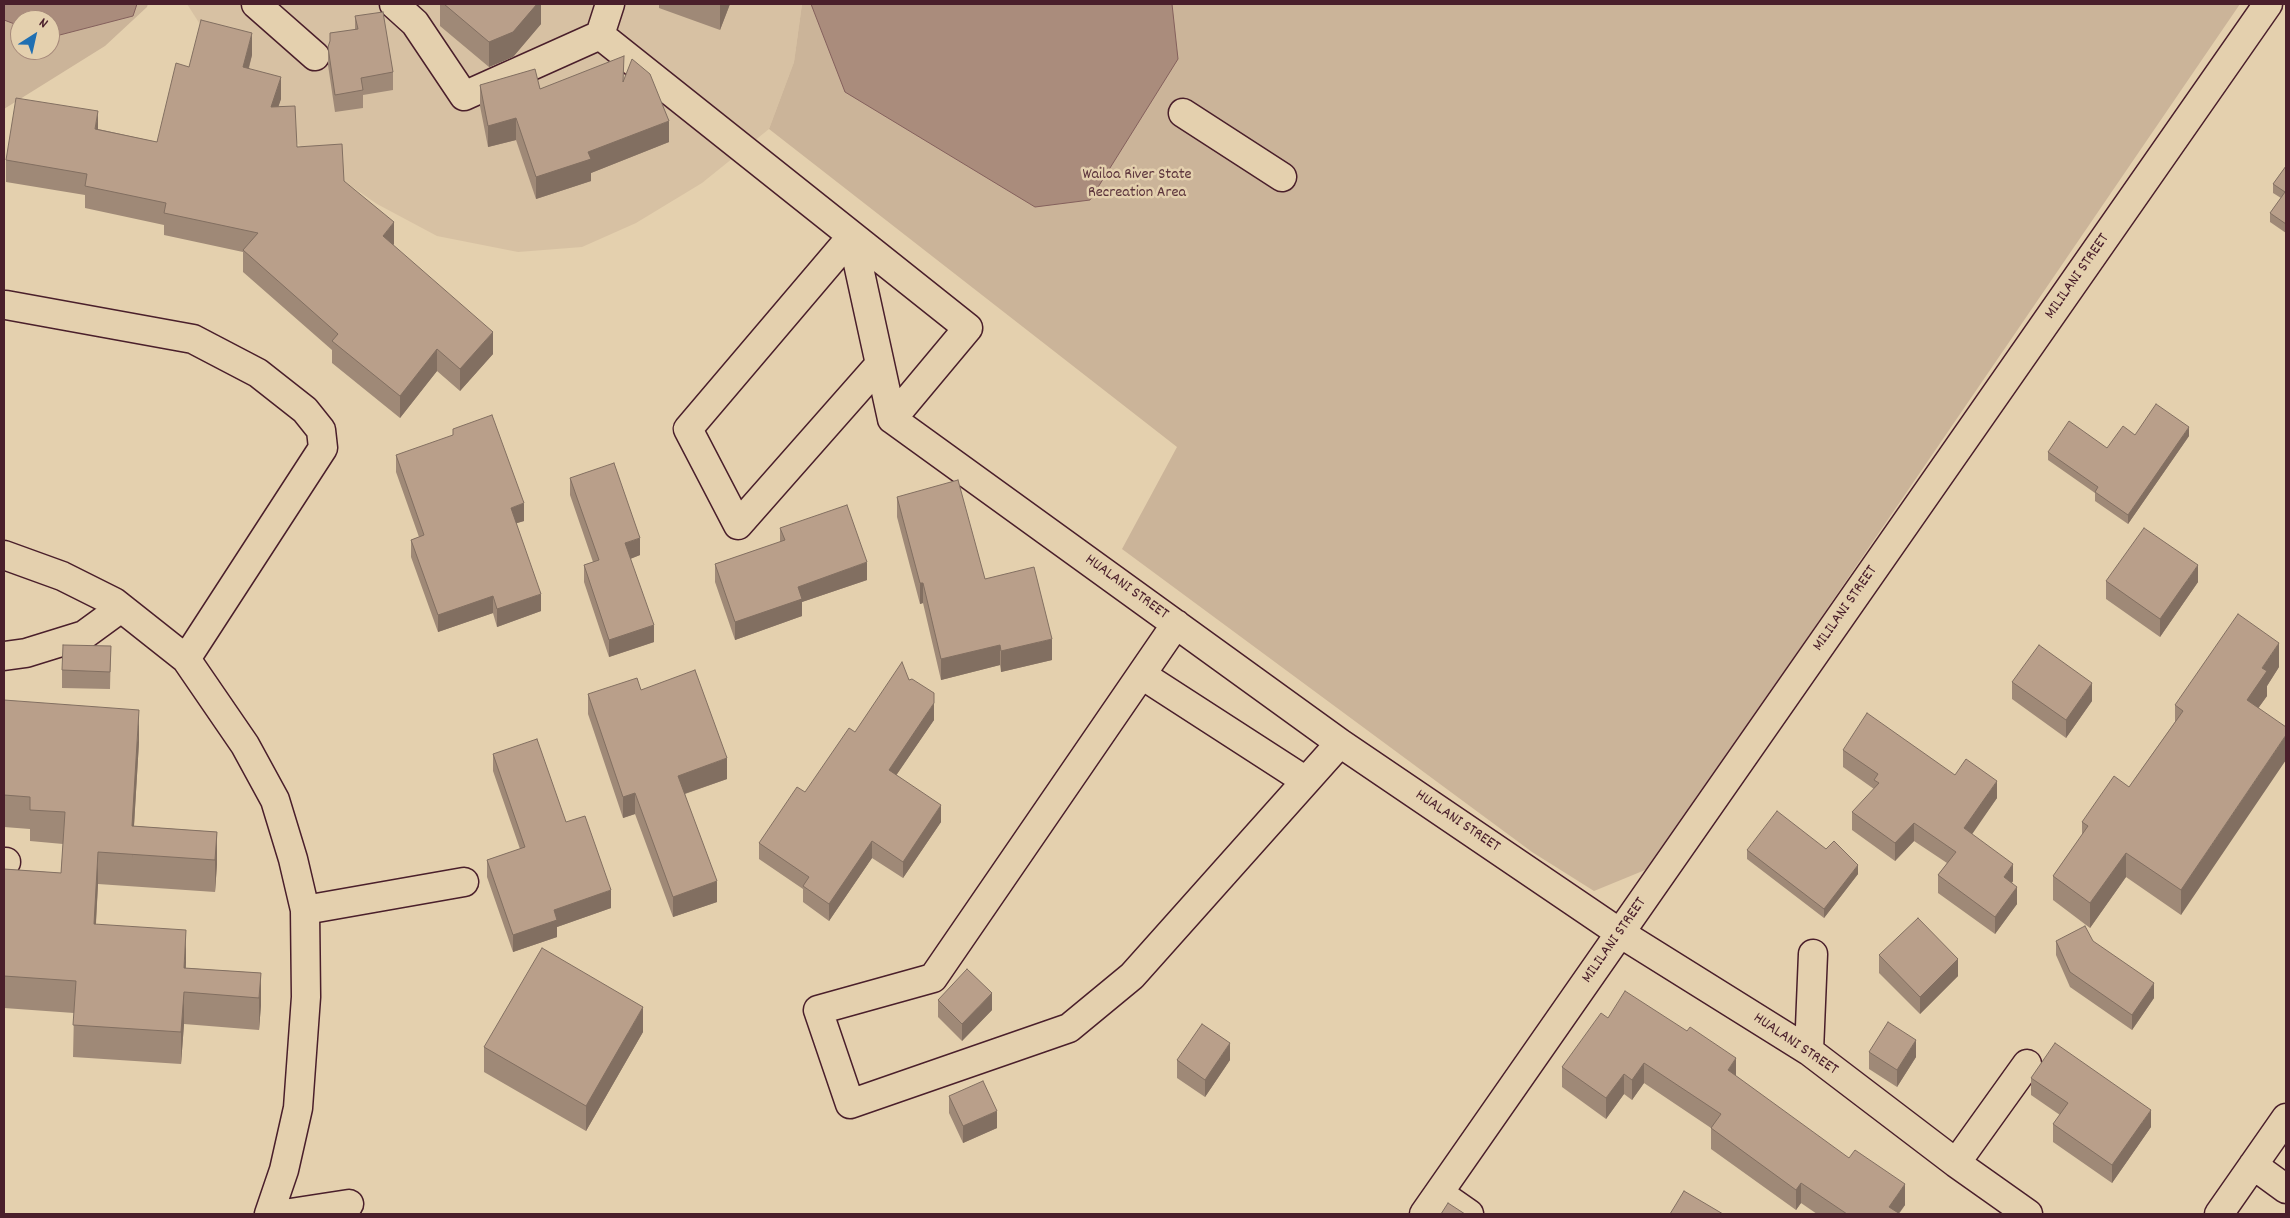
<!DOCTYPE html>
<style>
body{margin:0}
#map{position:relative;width:2290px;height:1218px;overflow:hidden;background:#e4d0ae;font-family:Dekko,sans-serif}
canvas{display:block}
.frame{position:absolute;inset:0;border:5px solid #4a1f2b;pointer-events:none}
.north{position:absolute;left:10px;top:10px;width:50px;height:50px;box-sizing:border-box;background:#e4d0ae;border:1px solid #a6897a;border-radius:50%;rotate:35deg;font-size:14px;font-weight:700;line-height:20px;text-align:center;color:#4a1f2b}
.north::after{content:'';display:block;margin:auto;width:18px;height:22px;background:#1f6fb2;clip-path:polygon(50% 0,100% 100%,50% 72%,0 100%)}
</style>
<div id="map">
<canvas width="2290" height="1218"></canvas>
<div class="frame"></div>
<div class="north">N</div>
</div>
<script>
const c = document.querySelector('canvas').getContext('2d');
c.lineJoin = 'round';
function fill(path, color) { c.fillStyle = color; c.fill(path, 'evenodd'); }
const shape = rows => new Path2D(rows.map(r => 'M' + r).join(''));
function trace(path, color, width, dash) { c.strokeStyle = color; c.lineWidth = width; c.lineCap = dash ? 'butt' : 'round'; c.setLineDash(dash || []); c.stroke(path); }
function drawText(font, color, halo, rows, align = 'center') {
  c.font = font + ' Dekko,sans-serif'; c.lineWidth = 5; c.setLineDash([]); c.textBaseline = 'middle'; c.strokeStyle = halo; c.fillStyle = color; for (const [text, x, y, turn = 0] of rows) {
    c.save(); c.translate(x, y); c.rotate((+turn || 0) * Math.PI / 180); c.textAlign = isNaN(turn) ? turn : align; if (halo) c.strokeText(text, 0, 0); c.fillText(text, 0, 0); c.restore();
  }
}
const built = shape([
 [187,4,802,4,794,62,769,129,702,183,636,223,582,247,518,252,437,236,377,204,322,166,264,113,219,54]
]);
const green = shape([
 [4,4,148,4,147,7,105,46,4,109],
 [20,20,50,20,50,50,20,50],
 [802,4,2240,4,1650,868,1594,891,1532,852,1122,549,1177,447,769,129,794,62]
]);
const water = shape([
 [4,4,137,4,133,16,52,37,50,20,20,20,20,26,4,20,4,4],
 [811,4,1172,4,1178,59,1090,200,1035,207,845,92,811,4]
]);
const minor = shape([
 [256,4,315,56],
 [394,4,415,23,464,96,600,35,968,328,892,419],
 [600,35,610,4],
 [1183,113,1282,177],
 [852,236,688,429,738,525,880,364],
 [852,236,892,419],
 [6,305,193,339,258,373,305,410,321,430,323,448,186,659],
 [892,419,1340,743,1620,933,1809,1051,1956,1163,2028,1214],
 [4,555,62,576,114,602,186,659,245,745,275,800,293,859,305,910,306,997,298,1108,284,1170,269,1214],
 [1176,624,933,978,818,1010,850,1104,1069,1028,1132,976,1340,743],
 [4,656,26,653,84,635,121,608],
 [1142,675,1306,781],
 [4,862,6,862],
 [305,910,464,882],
 [1809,1051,1813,954],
 [1956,1163,2027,1064],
 [2253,1165,2286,1189],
 [1439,1193,1469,1214],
 [284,1214,349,1204],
 [1424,1214,2268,4],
 [2219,1214,2286,1118]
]);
const wall = shape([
 [440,4,541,4,541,24,513,57,489,67,440,26],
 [659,4,730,4,720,30,659,8],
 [355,16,393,72,393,90,363,95,363,108,335,112,328,65,328,47,330,43,330,33,355,30],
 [252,55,249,68,281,99,278,106,297,147,344,181,394,244,393,245,493,354,460,391,437,371,400,418,332,363,332,350,243,272,243,252,164,235,164,225,85,208,85,195,6,182,6,160,98,129,157,142,189,67],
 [624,81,669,142,591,173,591,181,536,199,516,140,488,147,480,106,480,85,540,89],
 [2286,166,2286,233,2270,222,2270,213,2281,198,2273,193,2273,184],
 [2135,435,2189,436,2128,524,2095,501,2095,493,2048,460,2048,452,2107,448],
 [396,455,524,521,516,523,541,611,497,627,493,613,438,632,411,557,411,540,419,537,396,472],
 [570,478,640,555,630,559,654,642,609,657,584,582,584,565,593,562,570,495],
 [897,497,985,579,1052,660,1001,672,1000,665,941,680,923,603,920,604,897,517],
 [780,528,867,580,802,602,802,616,735,640,715,582,715,564,780,542],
 [2106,581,2198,582,2160,637,2106,599],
 [111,646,110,689,62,688,62,670],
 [2279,667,2267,686,2267,696,2258,708,2181,915,2126,877,2090,928,2053,900,2053,876,2082,835,2082,822,2129,787,2175,722,2175,705],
 [909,680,934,720,896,775,941,822,903,878,872,858,829,921,803,902,803,889,759,859,759,843,805,792,855,732],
 [2012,682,2092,701,2066,738,2012,699],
 [641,690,727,779,685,794,717,902,673,917,635,814,623,818,588,714,588,694],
 [4,700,139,742,134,826,217,832,217,864,215,892,98,884,96,924,186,962,186,968,261,973,261,1005,259,1030,184,1024,181,1064,73,1057,74,1013,4,1008,4,869,61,873,63,844,30,841,30,829,4,827],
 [1843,750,1955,775,1997,798,1971,834,2013,881,2012,883,2017,904,1995,934,1938,893,1938,875,1947,863,1914,841,1895,861,1852,830,1852,812,1874,789,1843,767],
 [493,754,566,822,611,908,557,927,557,937,513,952,487,877,487,860,520,849,493,771],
 [1747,850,1858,874,1824,918,1747,859],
 [2056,941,2154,998,2132,1030,2070,987,2056,955],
 [1879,955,1958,976,1920,1014,1879,973],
 [938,1000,992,1010,962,1041,938,1017],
 [1608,1018,1687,1031,1736,1076,1905,1205,1899,1214,1900,1214,1817,1214,1801,1203,1796,1210,1711,1149,1711,1128,1644,1083,1632,1100,1624,1094,1606,1119,1562,1087,1562,1067],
 [643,1032,586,1131,484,1072,484,1047],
 [1869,1052,1916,1057,1897,1087,1869,1069],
 [1177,1060,1230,1060,1205,1097,1177,1078],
 [2031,1078,2151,1127,2112,1183,2053,1142,2053,1124,2060,1115,2031,1095],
 [949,1096,997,1128,963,1143,949,1113]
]);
const shadedWall = shape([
 [537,4,541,4,541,24,513,57,489,67,489,42],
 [720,4,730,4,720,30],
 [252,33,252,55,243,89,243,67],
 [281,77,281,99,271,129,271,107],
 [98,111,98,133,95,129],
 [516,118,516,140,488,147,488,126],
 [669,121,669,142,591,173,591,181,536,199,536,177,588,152],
 [394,222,394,244,383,258,383,236],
 [493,332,493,354,460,391,460,369],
 [437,349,437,371,400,418,400,396],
 [2189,427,2189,436,2128,524,2128,515],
 [524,503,524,521,511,525,511,508],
 [640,538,640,555,625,561,625,543],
 [867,562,867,580,802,602,802,616,735,640,735,622,798,587],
 [2198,565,2198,582,2160,637,2160,619],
 [920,583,923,583,923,603,920,604],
 [541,594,541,611,497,627,497,609],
 [493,596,493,613,438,632,438,615],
 [654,625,654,642,609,657,609,640],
 [1052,639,1052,660,1001,672,1001,651],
 [2279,643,2279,667,2267,686,2267,696,2247,724,2247,700,2262,668],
 [1000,645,1000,665,941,680,941,659],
 [2092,683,2092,701,2066,738,2066,720],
 [934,703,934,720,889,786,889,770],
 [139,710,139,742,132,858,132,826],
 [2286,735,2286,760,2181,915,2181,890],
 [727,758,727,779,678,796,678,776],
 [1997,781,1997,798,1964,846,1964,828],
 [635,793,635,814,623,818,623,797],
 [941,805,941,822,903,878,903,862],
 [1914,823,1914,841,1895,861,1895,843],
 [217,832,217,864,215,892,215,860],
 [872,841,872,858,829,921,829,904],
 [98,852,98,884,94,955,94,924],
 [2126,853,2126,877,2090,928,2090,903],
 [2013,864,2013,881,2004,894,2004,877],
 [1858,865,1858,874,1824,918,1824,909],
 [717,881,717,902,673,917,673,897],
 [2017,887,2017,904,1995,934,1995,917],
 [611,890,611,908,557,927,557,937,513,952,513,935,554,910],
 [186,930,186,962,184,992,184,968],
 [1958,959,1958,976,1920,1014,1920,997],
 [261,973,261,1005,259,1030,259,998],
 [2154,983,2154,998,2132,1030,2132,1015],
 [184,992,184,1024,181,1064,181,1032],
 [992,993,992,1010,962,1041,962,1024],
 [643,1007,643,1032,586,1131,586,1106],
 [1916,1040,1916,1057,1897,1087,1897,1070],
 [1230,1043,1230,1060,1205,1097,1205,1080],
 [1736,1058,1736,1078,1728,1070],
 [1644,1063,1644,1083,1632,1100,1632,1080],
 [1624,1074,1624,1094,1606,1119,1606,1098],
 [2151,1110,2151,1127,2112,1183,2112,1165],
 [997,1111,997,1128,963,1143,963,1126],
 [1801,1183,1801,1203,1796,1210,1796,1190],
 [1905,1184,1905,1205,1898,1214,1889,1207]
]);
const building = shape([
 [444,4,537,4,513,32,489,42,444,4],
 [383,12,393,72,361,78,363,90,335,95,328,47,330,41,330,33,358,29,355,16,383,12],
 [201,20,252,33,243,67,281,77,271,107,295,106,297,147,342,144,344,181,394,222,383,236,493,332,460,369,437,349,400,396,332,341,338,334,243,250,258,233,164,213,166,203,85,186,87,174,6,160,16,98,98,111,95,129,157,142,176,63,189,67,201,20],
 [624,56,623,82,632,59,650,74,669,121,588,152,591,159,536,177,516,118,488,126,480,85,535,69,540,89,624,56],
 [2286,166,2286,224,2270,213,2285,192,2273,184,2286,166],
 [2156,404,2189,427,2128,515,2095,492,2098,487,2048,452,2069,421,2107,448,2123,426,2135,435,2156,404],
 [492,415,524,503,511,508,541,594,497,609,493,596,438,615,411,540,424,535,396,455,453,435,453,429,492,415],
 [614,463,640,538,625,543,654,625,609,640,584,565,599,560,570,478,614,463],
 [958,480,985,579,1034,567,1052,639,1001,651,1000,645,941,659,923,583,920,583,897,497,958,480],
 [847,505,867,562,798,587,802,599,735,622,715,564,785,540,780,528,847,505],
 [2144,528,2198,565,2160,619,2106,581,2144,528],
 [2238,614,2279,643,2262,668,2267,671,2247,700,2286,727,2286,735,2181,890,2126,853,2090,903,2053,876,2088,826,2082,822,2114,776,2129,787,2183,711,2175,705,2238,614],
 [63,645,111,646,110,672,62,670,63,645],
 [2039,645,2092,683,2066,720,2012,682,2039,645],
 [902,662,909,680,912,679,934,693,934,703,889,770,941,805,903,862,872,841,829,904,803,886,809,877,759,843,797,787,805,792,849,728,855,732,902,662],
 [695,670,727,758,678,776,717,881,673,897,635,793,623,797,588,694,637,678,641,690,695,670],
 [4,700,139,710,132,826,217,832,215,860,98,852,94,924,186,930,184,968,261,973,259,998,184,992,181,1032,73,1025,76,981,4,976,4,869,61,873,65,812,30,810,30,797,4,795,4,700],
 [1867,713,1955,775,1966,759,1997,781,1964,828,2013,864,2004,877,2017,887,1995,917,1938,875,1956,852,1914,823,1895,843,1852,812,1879,783,1874,780,1878,774,1843,750,1867,713],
 [537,739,566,822,585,816,611,890,554,910,557,920,513,935,487,860,525,847,493,754,537,739],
 [1777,811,1826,849,1834,841,1858,865,1824,909,1747,850,1777,811],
 [1918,918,1958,959,1920,997,1879,955,1918,918],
 [2085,926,2093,941,2154,983,2132,1015,2070,972,2056,941,2085,926],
 [542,948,643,1007,586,1106,484,1047,542,948],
 [967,969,992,993,962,1024,938,1000,967,969],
 [1625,991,1687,1031,1690,1027,1736,1058,1728,1070,1849,1158,1855,1150,1905,1184,1889,1207,1900,1214,1847,1214,1801,1183,1796,1190,1711,1128,1721,1114,1644,1063,1632,1080,1624,1074,1606,1098,1562,1067,1601,1013,1608,1018,1625,991],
 [1888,1022,1916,1040,1897,1070,1869,1052,1888,1022],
 [1202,1024,1230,1043,1205,1080,1177,1060,1202,1024],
 [2055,1043,2151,1110,2112,1165,2053,1124,2068,1103,2031,1078,2055,1043],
 [983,1081,997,1111,963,1126,949,1096,983,1081],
 [1684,1191,1723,1214,1670,1214,1684,1191],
 [1448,1203,1465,1214,1441,1214,1448,1203]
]);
const parkNames = [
 ["Wailoa River State",1137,176],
 ["Recreation Area",1137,194]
];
const streetNames = [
 ["MILILANI STREET",2078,277,-55],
 ["HUALANI STREET",1126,588,36],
 ["MILILANI STREET",1846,609,-55],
 ["HUALANI STREET",1457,822,34],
 ["MILILANI STREET",1615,941,-55],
 ["HUALANI STREET",1795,1045,34]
];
fill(built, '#d7c1a3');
fill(green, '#cbb499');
fill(water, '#aa8c7c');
trace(water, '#84605c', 1);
trace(minor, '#4a1f2b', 31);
trace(minor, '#e4d0ae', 28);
fill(wall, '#9f8977');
fill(shadedWall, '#826f61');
fill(building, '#b99f8a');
trace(building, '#826f61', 1);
drawText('16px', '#5d353c', '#e4d0ae', parkNames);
drawText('16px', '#4a1f2b', '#e4d0ae', streetNames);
</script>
